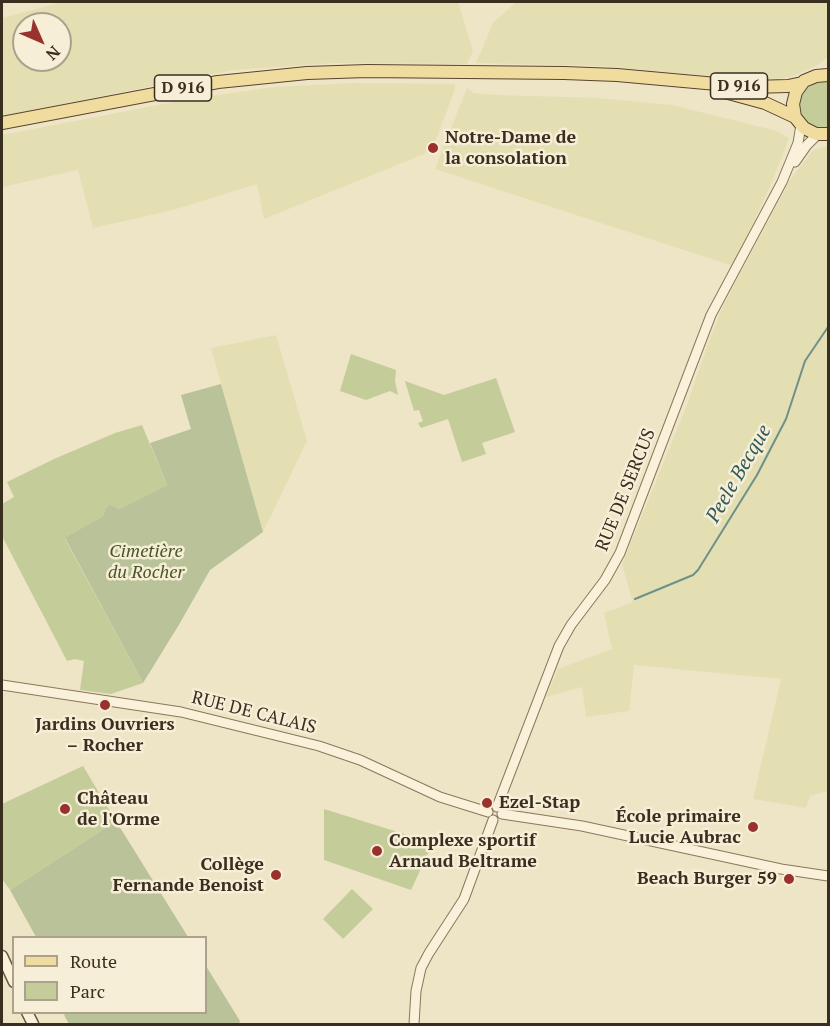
<!DOCTYPE html>
<meta charset="utf-8">
<style>
body{margin:0}
#map{position:relative;width:830px;height:1026px;overflow:hidden;background:#eee4c6;font-family:"PT Serif",serif}
canvas{display:block}
.frame{position:absolute;inset:0;border:3px solid #3a2e1f;pointer-events:none}
.legend{position:absolute;left:12px;top:936px;width:195px;height:78px;box-sizing:border-box;background:#f6eed6;border:2px solid #aba18d;margin:0;padding:8px 10px;list-style:none;font-size:18px;color:#3a2e1f}
.legend li{display:flex;align-items:center;gap:12px;height:30px}
.legend b{width:30px;border:2px solid #aba18d}
.north{position:absolute;left:12px;top:12px;width:60px;height:60px;box-sizing:border-box;background:#f6eed6;border:2px solid #aba18d;border-radius:50%;rotate:135deg;font-size:16px;font-weight:700;line-height:24px;text-align:center;color:#3a2e1f}
.north::after{content:'';display:block;margin:auto;width:21px;height:27px;background:#99312c;clip-path:polygon(50% 0,100% 100%,50% 72%,0 100%)}
</style>
<div id="map">
<canvas width="830" height="1026"></canvas>
<div class="frame"></div>
<ul class="legend">
<li><b style="height:8px;background:#f1dc9f"></b>Route</li>
<li><b style="height:16px;background:#c4cd9a"></b>Parc</li>
</ul>
<div class="north">N</div>
</div>
<script>
const c = document.querySelector('canvas').getContext('2d');
c.lineJoin = 'round';
function fill(path, color) { c.fillStyle = color; c.fill(path, 'evenodd'); }
const shape = rows => new Path2D(rows.map(r => 'M' + r).join(''));
function trace(path, color, width, dash) { c.strokeStyle = color; c.lineWidth = width; c.lineCap = dash ? 'butt' : 'round'; c.setLineDash(dash || []); c.stroke(path); }
function drawText(font, color, halo, rows, align = 'center') {
  c.font = font + ' "PT Serif",serif'; c.lineWidth = 5; c.setLineDash([]); c.textBaseline = 'middle'; c.strokeStyle = halo; c.fillStyle = color; for (const [text, x, y, turn = 0] of rows) {
    c.save(); c.translate(x, y); c.rotate((+turn || 0) * Math.PI / 180); c.textAlign = isNaN(turn) ? turn : align; if (halo) c.strokeText(text, 0, 0); c.fillText(text, 0, 0); c.restore();
  }
}
const farmland = shape([
 [62,2,458,2,473,51,467,64,335,63,234,70,2,116,2,18],
 [24,24,60,24,60,60,24,60],
 [516,2,828,2,828,57,816,66,791,77,773,79,694,75,600,66,476,63,493,23],
 [354,83,455,84,455,89,437,137,424,154,264,219,257,184,173,210,93,228,78,170,2,187,2,135,189,99,274,87],
 [467,88,474,93,498,95,598,98,672,105,777,131,789,138,770,187,733,266,435,169],
 [828,146,828,791,810,796,806,808,753,799,781,679,634,665,629,711,586,717,582,687,546,697,558,669,612,649,604,613,633,602,622,565,688,402,709,341,723,306,790,180,813,150],
 [276,335,307,441,263,532,211,348]
]);
const green = shape([
 [822,80,828,81,828,128,818,129,806,123,801,117,798,107,800,96,806,87,811,83],
 [351,354,396,370,395,381,398,395,390,391,366,400,340,391],
 [496,378,515,432,482,443,486,454,462,462,448,419,421,428,418,423,423,421,419,410,414,411,405,381,444,395],
 [142,425,167,485,119,509,105,509,103,516,65,539,143,683,111,694,80,690,84,661,75,659,67,661,2,536,2,504,14,497,7,482,54,459,115,433],
 [83,766,116,821,10,890,2,879,2,804],
 [324,809,433,843,411,890,324,860],
 [352,889,373,909,343,939,323,919]
]);
const cemetery = shape([
 [221,384,263,532,210,570,180,623,143,683,65,538,103,516,105,509,110,505,119,509,167,485,150,443,191,429,181,395],
 [116,821,188,937,36,937,10,890],
 [206,966,240,1021,239,1024,69,1024,64,1015,68,1012,206,1012]
]);
const stream = shape([
 [635,599,693,575,698,570,757,475,786,419,805,361,828,327]
]);
const tertiary = shape([
 [795,162,807,145,818,134],
 [2,685,181,712,319,746,360,760,440,797,488,812],
 [497,807,559,646,571,625,605,580,620,553,711,315,782,182,798,143,801,125],
 [502,814,582,826,781,869,828,876],
 [414,1024,416,991,421,968,429,953,464,899,493,820]
]);
const secondary = shape([
 [2,956,14,982],
 [27,1012,33,1024]
]);
const primary = shape([
 [828,75,816,76,804,81,796,92,793,104,795,117,804,128,816,134,828,134],
 [721,91,765,103,795,117],
 [2,123,218,82,307,73,367,71,564,73,617,75,750,87,788,86,802,83]
]);
const markers = [
 [433,148,6,"#99312c"],
 [105,705,6,"#99312c"],
 [487,803,6,"#99312c"],
 [65,809,6,"#99312c"],
 [753,827,6,"#99312c"],
 [377,851,6,"#99312c"],
 [276,875,6,"#99312c"],
 [789,879,6,"#99312c"]
];
const shields = [
 [739,86,57],
 [183,88,57]
];
const shieldNames = [
 ["D 916",739,86],
 ["D 916",183,88]
];
const poiNames = [
 ["Notre-Dame de",445,138],
 ["la consolation",445,159],
 ["Jardins Ouvriers",105,725,"center"],
 ["– Rocher",105,746,"center"],
 ["Château",77,799],
 ["de l'Orme",77,820],
 ["Ezel-Stap",499,803],
 ["École primaire",741,817,"right"],
 ["Lucie Aubrac",741,838,"right"],
 ["Complexe sportif",389,841],
 ["Arnaud Beltrame",389,862],
 ["Collège",264,865,"right"],
 ["Fernande Benoist",264,886,"right"],
 ["Beach Burger 59",777,879,"right"]
];
const streetNames = [
 ["RUE DE SERCUS",626,490,-68],
 ["RUE DE CALAIS",254,713,14]
];
const parkNames = [
 ["Cimetière",146,552],
 ["du Rocher",146,573]
];
const waterNames = [
 ["Peele Becque",739,474,-60]
];
fill(farmland, '#e4dfb3');
fill(green, '#c4cd9a');
fill(cemetery, '#bac299');
trace(stream, '#6e908a', 2);
trace(tertiary, '#8a775c', 11);
trace(secondary, '#6c583f', 13);
trace(primary, '#584430', 14);
trace(tertiary, '#f9f1d9', 9);
trace(secondary, '#f9f1d9', 10);
trace(primary, '#f1dc9f', 12);
for (const [x, y, r, color] of markers) { const dot = new Path2D(); dot.arc(x, y, r, 0, 2 * Math.PI); c.fillStyle = color; c.fill(dot); trace(dot, '#f6eed6', 2); }
for (const [x, y, w] of shields) { const box = new Path2D(); box.roundRect(x - w / 2, y - 13, w, 26, 4.5); c.fillStyle = '#f6eed6'; c.fill(box); trace(box, '#3a2e1f', 1.5); }
drawText('bold 16px', '#3a2e1f', null, shieldNames);
drawText('bold 18px', '#3a2e1f', '#f6eed6', poiNames, 'left');
drawText('18px', '#3a2e1f', '#f6eed6', streetNames);
drawText('italic 18px', '#475626', '#f6eed6', parkNames);
drawText('italic 20px', '#2f5a59', '#f6eed6', waterNames);
</script>
